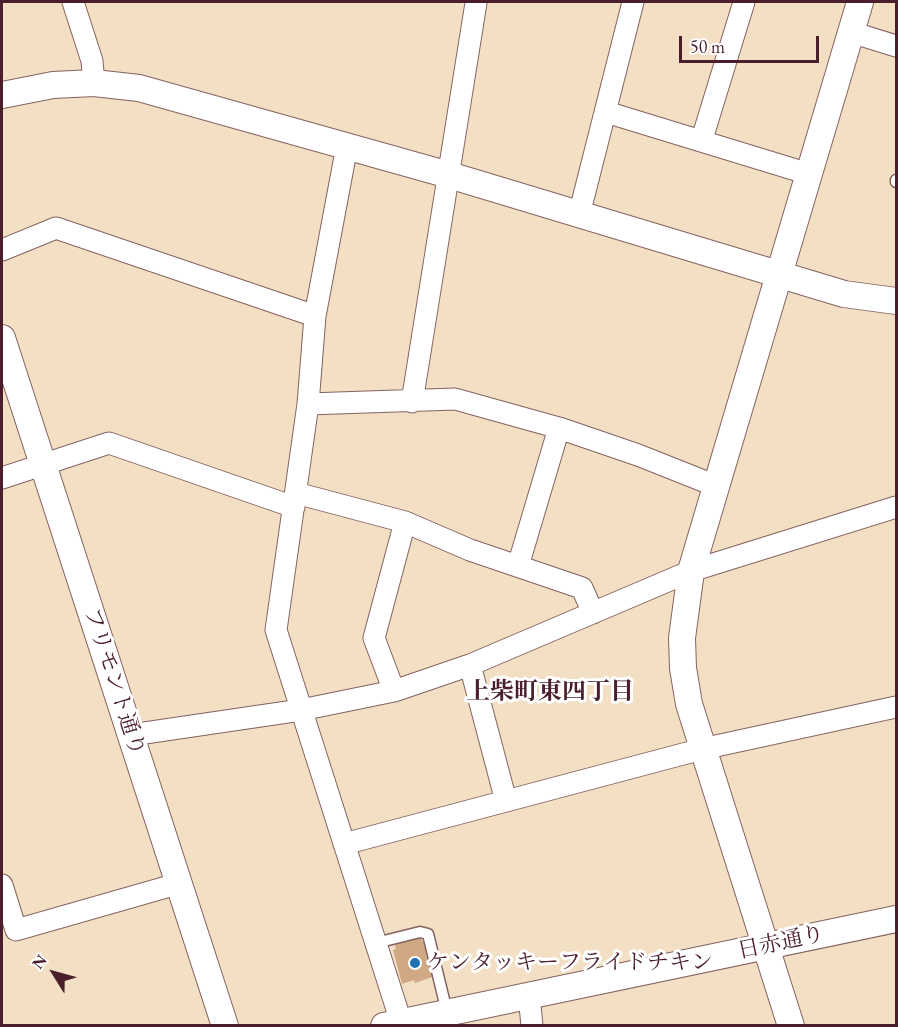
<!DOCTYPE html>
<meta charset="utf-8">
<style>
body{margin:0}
#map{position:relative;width:898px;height:1027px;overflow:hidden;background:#f3dfc3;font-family:"EB Garamond",serif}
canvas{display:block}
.frame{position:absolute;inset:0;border:3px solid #4a1f2b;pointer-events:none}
.north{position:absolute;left:24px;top:943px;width:60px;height:60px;-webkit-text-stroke:4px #fff;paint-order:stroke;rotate:307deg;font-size:16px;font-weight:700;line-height:24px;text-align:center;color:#4a1f2b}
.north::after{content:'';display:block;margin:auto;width:21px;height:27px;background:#4a1f2b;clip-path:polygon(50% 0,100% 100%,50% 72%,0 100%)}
.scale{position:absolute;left:679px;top:36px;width:140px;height:27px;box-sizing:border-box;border:3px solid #4a1f2b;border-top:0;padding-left:8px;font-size:18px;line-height:21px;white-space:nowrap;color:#4a1f2b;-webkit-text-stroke:4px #fff;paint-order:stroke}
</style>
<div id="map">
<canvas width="898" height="1027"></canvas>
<div class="frame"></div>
<div class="north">N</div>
<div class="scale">50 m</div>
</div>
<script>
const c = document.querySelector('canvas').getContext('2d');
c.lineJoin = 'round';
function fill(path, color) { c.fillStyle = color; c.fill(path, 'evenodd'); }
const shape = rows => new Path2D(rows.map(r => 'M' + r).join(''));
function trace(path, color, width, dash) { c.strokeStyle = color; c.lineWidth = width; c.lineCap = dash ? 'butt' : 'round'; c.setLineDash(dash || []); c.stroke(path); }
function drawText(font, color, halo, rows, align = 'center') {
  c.font = font + ' "EB Garamond","Noto Serif JP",serif'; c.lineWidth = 6; c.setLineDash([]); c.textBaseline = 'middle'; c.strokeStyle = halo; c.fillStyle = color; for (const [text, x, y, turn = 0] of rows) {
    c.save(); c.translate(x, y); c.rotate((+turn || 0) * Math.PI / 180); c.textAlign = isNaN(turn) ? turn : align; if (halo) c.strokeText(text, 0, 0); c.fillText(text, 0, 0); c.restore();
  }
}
const building = shape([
 [419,935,423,942,426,941,435,976,415,983,414,980,402,984,393,950,396,949,394,942]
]);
const service = shape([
 [896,180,896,182],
 [376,943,420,932,428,934,447,1012]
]);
const minor = shape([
 [73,2,92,61,94,83],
 [851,32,896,46],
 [606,112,809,174],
 [702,139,744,2],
 [347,146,315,316,308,404,276,630,401,1022],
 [579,215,633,2],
 [2,250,56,228,315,316],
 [412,402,476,3],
 [308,404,455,399,559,428,638,455,716,486],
 [2,478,109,443,294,507],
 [296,493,405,522,470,550,582,588,593,613],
 [518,566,559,428],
 [470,665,506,801],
 [394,691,374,638,405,522],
 [131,735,301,710,394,691,470,665,691,571,896,507],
 [344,844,702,749,896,707],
 [2,885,16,930,177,884],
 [529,995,532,1026]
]);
const tertiary = shape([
 [2,95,53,85,94,83,139,88,449,175,844,294,896,301],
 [2,338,225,1026],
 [384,1026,896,919],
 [791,1026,689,704,683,668,682,638,691,571,860,2]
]);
const markers = [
 [415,963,6,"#1f6fb2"]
];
const streetNames = [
 ["フリモント通り",114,682,72],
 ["日赤通り",781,943,-12]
];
const poiNames = [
 ["ケンタッキーフライドチキン",427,963]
];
const neighbourhoodNames = [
 ["上柴町東四丁目",550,692]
];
fill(building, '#d0a984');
trace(service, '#856260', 13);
trace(minor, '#856260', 23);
trace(tertiary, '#856260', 28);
trace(service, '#fff', 10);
trace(minor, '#fff', 21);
trace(tertiary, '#fff', 26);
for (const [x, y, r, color] of markers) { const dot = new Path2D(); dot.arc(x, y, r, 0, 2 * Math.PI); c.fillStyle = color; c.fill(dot); trace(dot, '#fff', 2); }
drawText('22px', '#4a1f2b', '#fff', streetNames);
drawText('22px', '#4a1f2b', '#fff', poiNames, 'left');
drawText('bold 24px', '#4a1f2b', '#fff', neighbourhoodNames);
</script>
